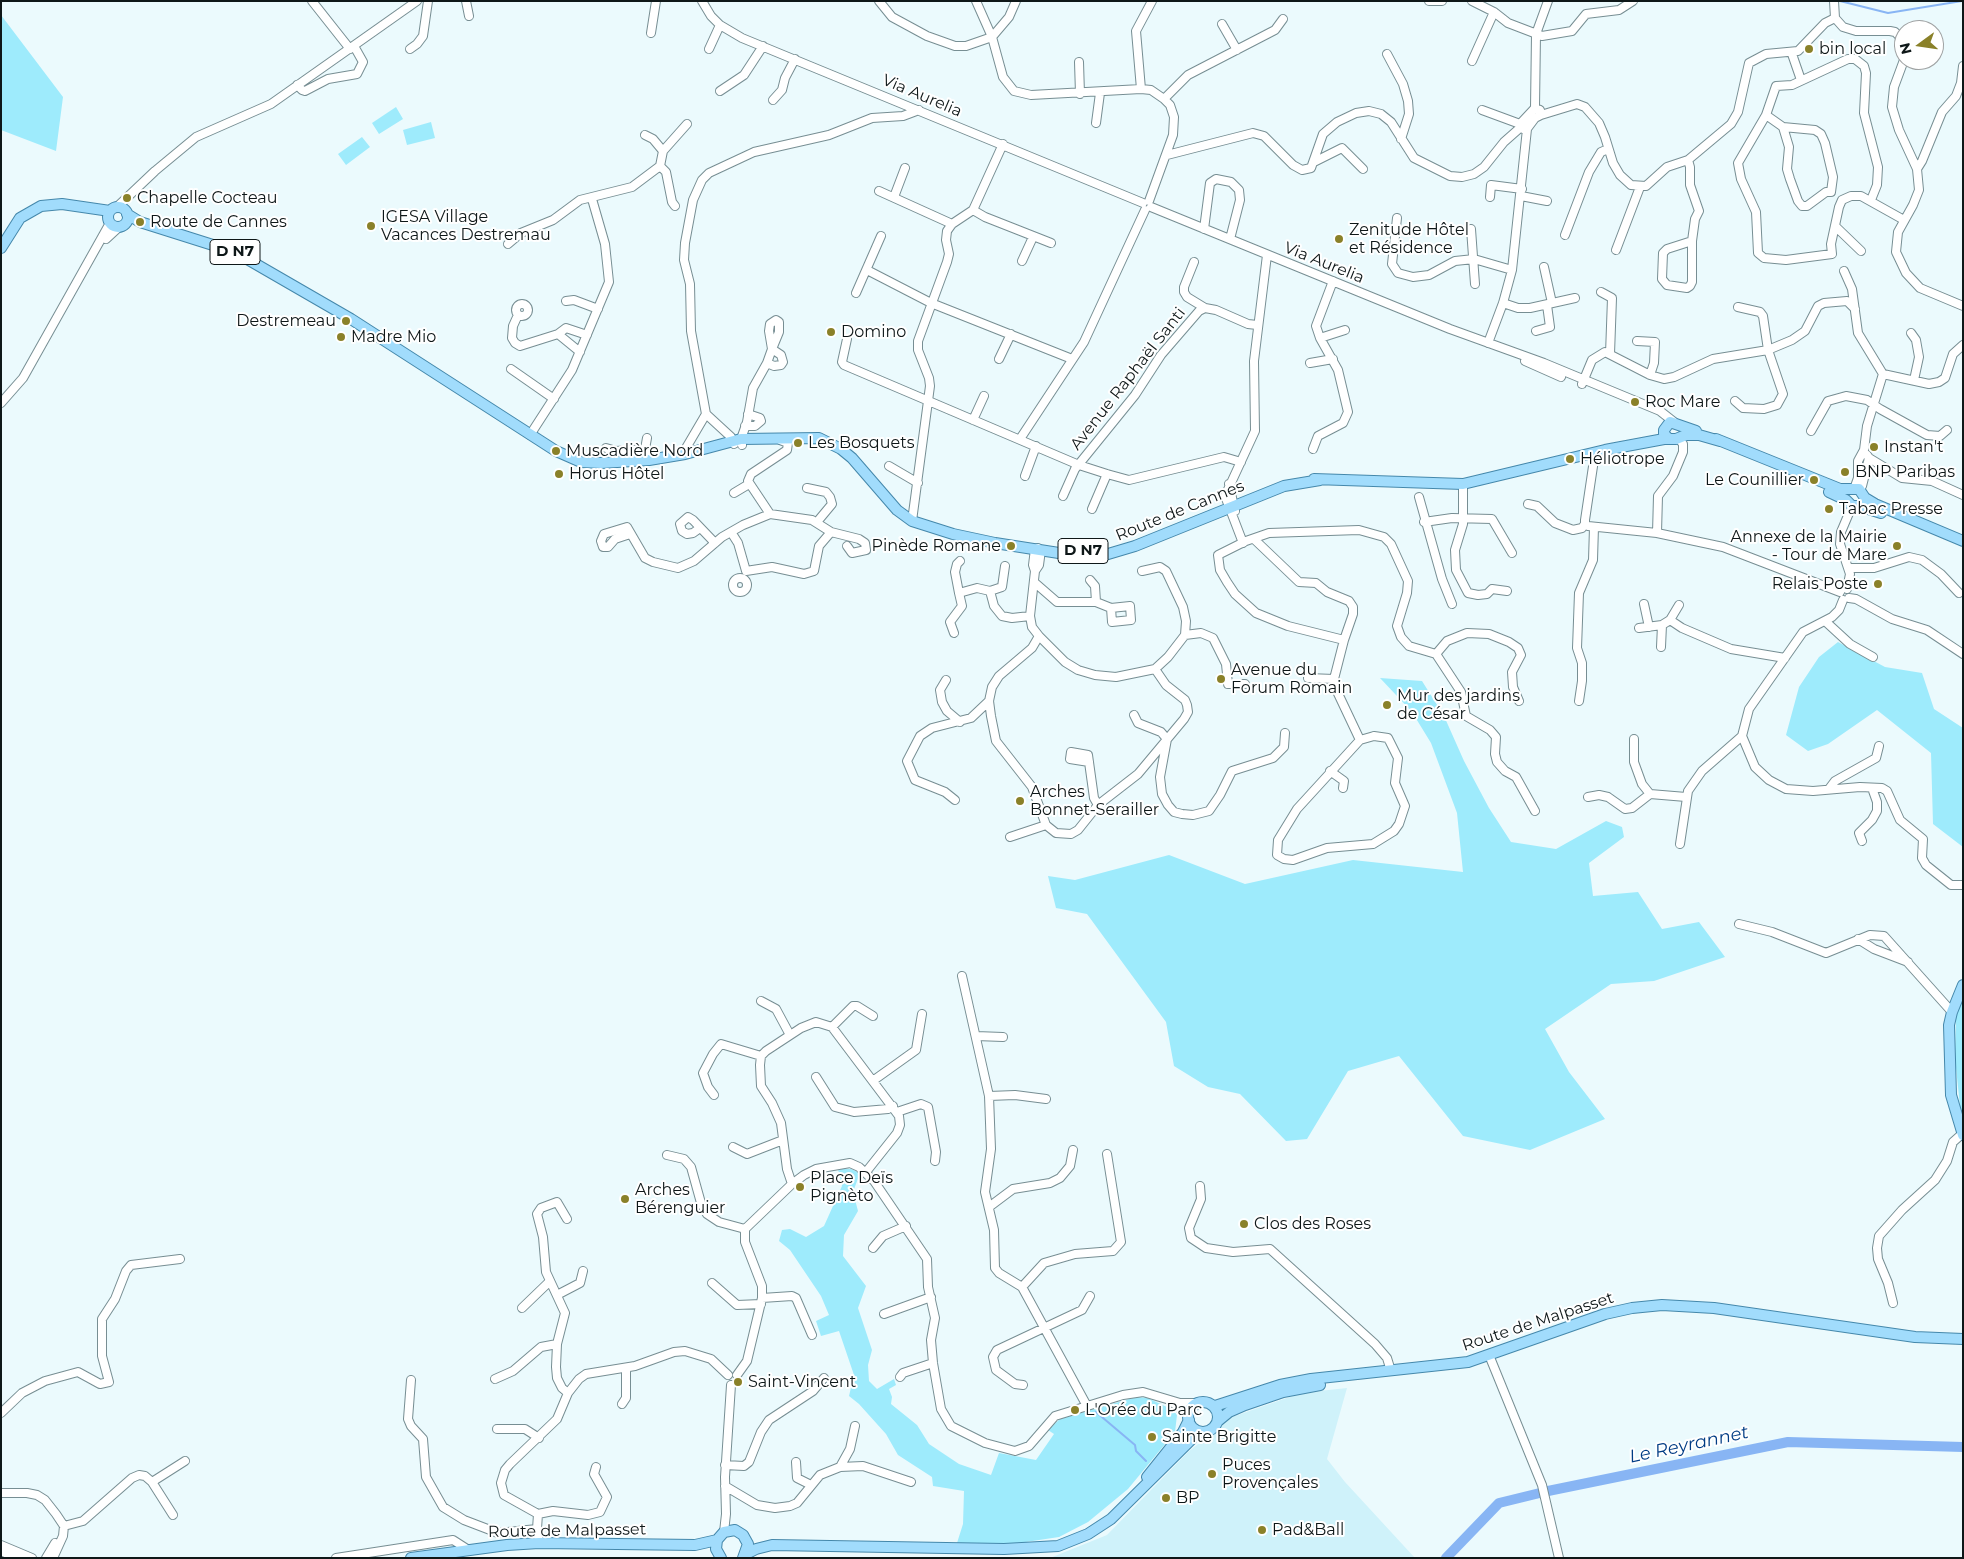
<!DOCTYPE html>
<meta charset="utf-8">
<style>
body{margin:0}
#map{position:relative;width:1964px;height:1559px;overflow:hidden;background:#ebfafd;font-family:Montserrat,sans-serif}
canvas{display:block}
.frame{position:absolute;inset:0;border:2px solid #0e1718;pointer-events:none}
.north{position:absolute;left:1894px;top:20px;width:50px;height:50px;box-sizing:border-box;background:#fff;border:1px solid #9fa2a3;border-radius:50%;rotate:256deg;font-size:14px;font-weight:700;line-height:20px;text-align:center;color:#0e1718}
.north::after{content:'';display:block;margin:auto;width:18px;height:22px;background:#8a8129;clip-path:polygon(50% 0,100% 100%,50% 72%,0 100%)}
</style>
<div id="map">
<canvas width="1964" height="1559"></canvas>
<div class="frame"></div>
<div class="north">N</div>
</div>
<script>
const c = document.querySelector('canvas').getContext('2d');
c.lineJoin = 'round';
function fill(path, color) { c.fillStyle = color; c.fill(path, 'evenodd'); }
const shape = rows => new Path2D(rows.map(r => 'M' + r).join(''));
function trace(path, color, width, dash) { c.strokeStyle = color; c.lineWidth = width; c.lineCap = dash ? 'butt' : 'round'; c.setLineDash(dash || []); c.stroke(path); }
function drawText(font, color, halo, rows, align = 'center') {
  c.font = font + ' Montserrat,sans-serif'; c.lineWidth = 4; c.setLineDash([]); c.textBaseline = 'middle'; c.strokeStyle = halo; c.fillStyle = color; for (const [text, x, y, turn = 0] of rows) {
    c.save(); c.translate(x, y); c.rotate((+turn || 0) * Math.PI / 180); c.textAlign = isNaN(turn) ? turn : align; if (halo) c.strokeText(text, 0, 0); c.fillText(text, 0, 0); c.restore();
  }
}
const built = shape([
 [1347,1388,1327,1459,1345,1482,1415,1558,1050,1558,1107,1535,1188,1452,1232,1417,1301,1393]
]);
const green = shape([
 [1,15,63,97,56,151,1,130],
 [396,107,403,119,379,134,372,123],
 [431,122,435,138,407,145,403,130],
 [362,137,370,147,346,165,338,154],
 [1838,642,1885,667,1922,673,1934,709,1963,728,1963,847,1933,824,1931,753,1877,710,1828,744,1808,751,1786,735,1799,687,1819,657],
 [1380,678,1422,681,1444,716,1464,761,1489,808,1511,842,1556,849,1606,821,1622,827,1624,837,1589,863,1593,896,1638,892,1662,929,1699,922,1725,957,1654,981,1611,984,1545,1029,1569,1072,1605,1119,1530,1150,1463,1136,1399,1056,1348,1071,1307,1139,1286,1141,1240,1094,1208,1087,1174,1066,1166,1022,1087,914,1056,908,1048,876,1075,880,1169,855,1245,884,1353,860,1463,872,1457,813,1431,743,1412,712],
 [1963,998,1963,1135,1955,1058,1956,1014],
 [838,1169,851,1169,860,1173,853,1192,858,1211,844,1235,843,1256,866,1286,858,1308,872,1350,868,1365,869,1381,877,1389,894,1379,896,1385,889,1389,892,1397,891,1404,917,1425,929,1444,959,1464,991,1475,999,1453,1036,1460,1054,1434,1048,1430,1060,1419,1136,1397,1148,1398,1173,1410,1177,1415,1175,1432,1128,1489,1088,1522,1059,1537,1019,1543,957,1543,963,1524,964,1491,933,1486,932,1477,898,1455,886,1434,859,1404,849,1396,854,1375,839,1331,821,1336,816,1321,829,1315,821,1296,790,1250,779,1241,782,1230,790,1229,806,1237,824,1226,842,1186]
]);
const stream = shape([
 [1840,1,1888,13,1962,1],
 [1096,1412,1135,1445,1136,1451,1146,1461]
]);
const river = shape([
 [1446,1558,1499,1503,1548,1491,1788,1442,1963,1447]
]);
const minor = shape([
 [312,1,350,49],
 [466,1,469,16],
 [702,1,711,16,720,25,742,38,1143,203],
 [879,1,892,17,927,36,955,46,966,46,992,37,1009,17,1016,1],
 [976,1,992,37,1003,77,1014,91,1031,95,1141,89,1151,90,1164,99,1170,105,1174,117,1173,135,1149,201],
 [1429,1,1442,1],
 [1472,1,1494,12,1508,23,1542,36,1572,31,1586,14,1619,10,1633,1],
 [1834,1,1835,18,1843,27,1856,31,1890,31,1895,32,1904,41],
 [1222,24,1237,50],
 [651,33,656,1],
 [410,49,417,44,423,36,428,1],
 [709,49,720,25],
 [1387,54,1403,84,1408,101,1409,114,1401,139],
 [1792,54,1801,80],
 [1904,60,1894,87,1892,107,1899,130,1917,169,1919,190,1913,205,1898,232,1896,252,1906,273,1920,288,1963,306],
 [1472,61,1494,12],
 [1079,62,1080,94],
 [297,85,302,90,305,91,328,79,357,74,363,62,354,46],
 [1141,89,1136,31,1152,1],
 [720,91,744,75,763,46],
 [1164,99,1188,75,1275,30,1283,19],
 [773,100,782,90,785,78,795,59],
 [1535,108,1536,34,1548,1],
 [1535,108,1540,110,1541,115,1535,118,1526,130,1523,129,1520,124,1535,108],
 [1482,110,1520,124],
 [1541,115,1577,104,1585,107,1599,123,1605,137,1613,163,1620,175,1631,185,1646,186,1667,167,1688,160,1731,124,1738,112,1749,63,1766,54,1798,51,1825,23,1835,18],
 [1766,115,1783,127,1815,130,1821,134,1825,143,1833,177,1831,192,1826,192,1807,206,1802,206,1798,201,1790,179,1787,169,1789,147,1783,127],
 [1096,123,1100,93],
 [645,135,653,139,663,151],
 [1167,155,1253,133,1264,136,1293,165,1302,170,1311,168,1323,134,1337,122,1356,113,1369,111,1381,114,1391,122,1414,158,1450,176,1462,177,1474,174,1484,167,1504,142,1521,127],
 [1688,160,1690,167,1690,185,1699,211,1695,219,1692,241,1667,249,1663,253,1662,279,1667,285,1687,288,1690,286,1692,282,1692,241],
 [1314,162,1342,148,1363,169],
 [660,166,663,151,687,124],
 [660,166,666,172,672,202,675,206],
 [1917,169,1922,161,1942,112,1956,96,1961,83,1963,66],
 [879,191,952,224],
 [1521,196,1547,201],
 [894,197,905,168],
 [1490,197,1491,185,1522,189],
 [1871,200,1877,185,1878,167,1864,113,1866,73,1864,66,1855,59,1848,59,1792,85,1776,86,1766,115,1738,163,1741,179,1756,212,1758,253,1764,258,1786,260,1832,254,1831,244,1839,207,1842,200,1851,196,1861,196,1904,220],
 [117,207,155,171,196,137,271,104,417,1],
 [1151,207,1450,329,1544,363,1660,411,1674,422],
 [973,210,985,217,1051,243],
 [1397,218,1392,264,1398,273,1413,277,1429,275,1455,261,1474,259,1512,270],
 [1835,226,1861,251],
 [1204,229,1210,183,1216,179,1231,182,1239,190,1240,200,1230,239],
 [1471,229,1475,284],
 [1565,235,1589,172,1601,152,1608,149],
 [106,239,119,227],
 [508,244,521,233,553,220,580,200,632,187,660,166],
 [1616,250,1640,187],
 [1022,261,1033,237],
 [1194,262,1184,287,1184,292,1187,297,1205,308],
 [1544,267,1552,303],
 [867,270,931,303,1072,359],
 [1844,271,1852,289,1858,333,1883,374,1867,426,1864,450,1858,461,1858,478,1854,489],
 [1601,292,1612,298,1610,354],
 [856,293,881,236],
 [566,301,574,300,598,309],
 [1503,303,1518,308,1530,308,1575,298],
 '516 310a6 6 0 1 1 12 0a6 6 0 1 1-12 0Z',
 [518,315,513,326,512,338,515,343,520,346,558,334,566,328,587,335],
 [1536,331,1550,327,1547,305],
 [1911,333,1916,340,1919,357,1914,380],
 [558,334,580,352],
 [1320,338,1345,330],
 [847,339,842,362,844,365,1079,465,1107,474,1129,480,1224,457,1241,462],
 [1637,341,1655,342,1654,363,1650,375],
 [1488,343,1503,303,1512,270,1527,129],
 [999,359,1011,334],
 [1525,361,1561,377],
 [1310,363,1333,359],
 [511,369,554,399],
 [1883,374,1929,384,1939,382,1945,378,1953,354,1963,345],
 [1582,384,1592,360,1605,352,1650,375,1664,379,1674,377,1713,359,1768,350,1792,340,1805,331,1818,306,1824,303,1847,301,1855,309],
 [1735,401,1743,408,1764,409,1777,405,1783,394,1768,350,1763,316,1760,312,1738,307],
 [1,403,23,378,110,223],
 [973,420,984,396],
 [745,426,755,426,761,421,760,418,748,414],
 [1811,431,1828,401,1846,396,1867,400,1880,409,1927,435,1940,436,1947,430],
 [530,435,572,370,609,282,605,244,592,199],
 [647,438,645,449,649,460],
 [1020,439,1084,342,1145,210],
 [734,444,731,437,706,414,691,331,690,284,684,260,685,243,693,200,702,180,709,173,754,152,829,135,872,118,903,116,919,110],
 [742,445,741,439,747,422,753,388,767,363,772,349,769,331,770,324,776,320,779,322,779,332,772,349,781,355,783,362,781,365,774,366,767,363],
 [606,448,616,451,645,449],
 [1313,449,1318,436,1343,423,1348,412,1338,370,1320,338,1316,326,1333,281],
 [1595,453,1585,520,1585,524,1588,526,1657,533,1723,547,1840,592],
 [685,454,686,448,706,414],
 [1869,458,1902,478,1932,481,1963,495],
 [889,466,918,483],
 [1025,476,1036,446],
 [1229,484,1235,511],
 [1463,484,1463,524,1455,550,1456,570,1468,593,1478,595,1487,594,1492,589,1507,591],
 [1862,486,1869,458,1867,455],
 [807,488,826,492,830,497,832,504,817,522],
 [734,493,749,484],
 [1063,496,1075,469,1135,395,1161,355,1199,311,1205,308,1216,310,1248,324,1257,325],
 [1419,497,1442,579,1452,604],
 [1528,504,1537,506,1555,523,1573,530,1582,528,1585,524],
 [1092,509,1107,474],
 [770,514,748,481,751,474,787,450,788,443,780,440],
 [912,521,930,386,929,378,918,350,918,341,947,262,949,254,946,240,947,231,952,224,973,210,1003,144],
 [1424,522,1452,518,1492,519,1512,553],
 [700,528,693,533,687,534,682,531,680,524,688,517,693,520,715,543],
 [731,532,738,543,746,571,772,567,804,574,814,571,819,546,831,532],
 [1657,533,1658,496,1673,476,1683,452,1683,444,1678,438],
 [630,534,615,539,608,547,603,547,601,541,604,534,627,527,645,558,653,562,678,568,694,561,722,537,743,525,770,514,812,520,831,532,859,539,865,543,866,550,852,553,847,546],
 [1255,540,1299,582,1316,583,1327,592,1349,601,1353,607,1353,614,1344,640],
 [1243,543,1225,496,1255,431,1254,361,1267,255],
 [1038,548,1035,549,1033,565,1035,571,1030,616,1032,627,1039,636,1032,648,999,676,992,687,989,701,991,716,996,741,1032,787,1046,825,1056,833,1071,834,1078,830,1098,805,1138,774,1184,719,1188,712,1187,705,1185,700,1166,685,1155,669,1116,677,1095,675,1078,670,1065,662,1039,636],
 [1849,568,1874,568,1909,557,1922,560,1941,574,1959,593],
 [1035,571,1039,565,1041,550],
 [1142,571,1160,567,1166,571,1183,607,1186,621,1185,635,1168,657,1155,669],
 '733 585a7 7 0 1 1 14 0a7 7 0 1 1-14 0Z',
 [1090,580,1095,586,1096,602],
 [1034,582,1057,602,1096,602,1111,608,1130,606,1131,620,1112,622,1111,608],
 [1847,589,1850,574,1840,544,1841,532,1852,506],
 [990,591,1002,587,1005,566],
 [959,593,955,572,957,564,960,561],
 [1849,598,1856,599,1892,619,1927,630,1963,654],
 [1644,604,1649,627],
 [1670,620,1679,605],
 [1825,621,1850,644,1873,657],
 [1639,628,1662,625],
 [954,633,950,622,962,606,959,593,977,588,990,591,994,606,1002,616,1012,618,1030,616],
 [1185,635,1201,633,1213,638,1226,664,1228,684,1245,684],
 [1661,647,1662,625,1670,620,1682,628,1731,649,1785,658],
 [1436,654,1447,641,1467,633,1489,634,1509,642,1518,648,1521,655,1512,672,1513,687,1519,701],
 [1308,678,1334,679],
 [946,680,940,690,942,702,947,711,960,722],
 [1579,701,1582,681,1582,663,1577,648,1579,593,1593,560,1594,527],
 [1134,715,1138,723,1161,732,1167,739,1160,777,1162,794,1168,805,1174,812,1182,814,1193,815,1209,811,1220,795,1232,771,1273,758,1284,747,1285,733],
 [1374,736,1388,738,1398,758,1395,783,1405,806,1399,824,1394,831,1373,844,1327,848,1293,860,1284,859,1277,855,1278,840,1297,809,1360,740,1374,736],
 [1742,736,1755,767,1769,780,1786,789,1813,791,1860,787,1882,788,1887,791,1900,820,1923,839,1922,858,1926,865,1951,885,1963,885],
 [1634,739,1634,762,1642,784,1650,794],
 [1360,740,1334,685,1334,679,1344,640,1288,626,1256,613,1235,594,1227,582,1220,570,1218,555,1246,541,1269,533,1359,530,1384,537,1391,544,1408,581,1407,593,1397,626,1401,637,1409,646,1436,654,1461,692,1466,716,1490,730,1496,737,1495,754,1497,762,1505,771,1516,777,1535,811],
 [1089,762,1070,759,1071,752,1088,755,1094,798,1098,805],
 [1330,771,1344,781,1343,788],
 [1829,789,1835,781,1876,758,1879,746],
 [1588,797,1599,795,1608,797,1625,809,1632,808,1650,794,1686,797],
 [955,800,945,792,915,780,907,761,920,736,932,728,971,718,989,701],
 [1010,837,1046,825],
 [1862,841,1859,833,1872,820,1877,811,1877,802,1872,788],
 [1680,844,1688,791,1702,771,1742,736,1749,709,1803,632,1832,617,1839,610,1843,600],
 [1739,924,1772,932,1826,953,1870,935,1884,936,1952,1012],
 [1858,939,1874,949,1908,962],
 [962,976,989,1096,991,1149,985,1192,994,1230,995,1268,999,1273,1022,1287,1087,1406],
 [761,1001,776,1009,790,1035],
 [832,1027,853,1006,857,1006,873,1016],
 [976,1036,1003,1037],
 [816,1077,835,1107,854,1112,888,1109,893,1106],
 [874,1080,916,1050,922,1014],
 [714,1095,708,1087,703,1073,713,1054,721,1044,761,1056],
 [989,1096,1015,1095,1046,1099],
 [897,1112,921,1104,928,1107,936,1152,935,1161],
 [733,1147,747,1154,783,1140],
 [667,1155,684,1159,691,1167,701,1203,707,1214,719,1222,745,1229],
 [792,1184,787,1169,781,1123,772,1103,761,1086,760,1065,761,1056,766,1051,801,1028,816,1022,832,1027,899,1116,900,1125,897,1133,866,1172],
 [1200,1186,1201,1199,1189,1228,1191,1238,1206,1248,1233,1252,1270,1249,1375,1344,1387,1358,1391,1371],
 [989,1207,1013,1189,1050,1183,1060,1178,1070,1166,1073,1150],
 [567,1219,557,1202,541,1208,537,1214,543,1237,546,1272,565,1313,557,1344,556,1367,557,1378,562,1388,568,1393],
 [873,1248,883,1236,906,1226],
 [712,1283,737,1305,761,1304],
 [1022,1287,1044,1263,1075,1254,1113,1251,1121,1242,1107,1154],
 [557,1295,580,1283,583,1271],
 [762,1298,792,1296,796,1298,812,1335],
 [1893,1303,1888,1283,1878,1259,1877,1248,1879,1236,1902,1210,1935,1180,1947,1161,1953,1142,1962,1134],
 [522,1308,549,1282],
 [884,1314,931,1297],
 [1489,1355,1542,1485,1559,1558],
 [737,1375,747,1361,762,1298,762,1286,745,1242,745,1229,792,1184,804,1175,816,1169,850,1163,859,1167,874,1181,927,1259,928,1287,935,1318,931,1340,933,1363,941,1409,951,1426,985,1443,1015,1451,1029,1446,1055,1416,1123,1395,1143,1392,1180,1403,1197,1403],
 [900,1377,903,1373,933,1363],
 [495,1379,513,1371,541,1347,557,1344],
 [411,1380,408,1419,411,1426,423,1439,426,1477,443,1507,464,1520,498,1533,537,1529],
 [1023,1385,1015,1384,996,1370,993,1357,997,1350,1082,1310,1090,1296],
 [1173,1403,1188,1415],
 [622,1404,626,1398,626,1368],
 [1,1413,22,1393,45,1381,78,1372,100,1384,109,1382,102,1356,102,1319,115,1299,126,1271,131,1265,180,1259],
 [497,1429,525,1429,539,1438],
 [796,1462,797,1478,811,1485],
 [725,1465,744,1466,749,1462,761,1432,769,1420,813,1391,824,1378],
 [840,1467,850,1449,855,1426],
 [152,1482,185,1461],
 [725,1486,757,1505,775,1508,790,1506,797,1503,820,1475,840,1467,863,1466,911,1482],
 [1,1493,27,1493,37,1495,45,1500,56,1514,64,1526,63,1536,53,1558],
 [538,1514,553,1511,588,1515,600,1512,607,1497,594,1474,596,1467],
 [64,1526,83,1521,132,1478,139,1475,145,1476,152,1482,173,1515],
 [724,1532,726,1514,725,1477,731,1385],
 [539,1543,537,1529,538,1514,504,1495,501,1483,505,1470,510,1464,557,1419,568,1393,579,1379,586,1374,635,1366,674,1352,685,1351,711,1359,728,1375],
 [1,1545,32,1558],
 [1,1551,16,1558],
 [46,1558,55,1543],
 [336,1558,453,1540,467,1549]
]);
const major = shape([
 '108 217a10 10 0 1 1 20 0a10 10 0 1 1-20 0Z',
 [127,214,140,222,235,252,351,319,556,451,581,462,601,463,649,460,685,454,741,439,819,438,841,449,852,458,897,510,912,521,953,534,995,543,1078,556,1098,557,1135,546,1284,486,1320,480],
 [1,248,20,218,41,206,62,204,110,211],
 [1669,439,1664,434,1664,430,1670,422,1696,431],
 [1716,439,1840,489,1859,489,1865,498,1875,504,1963,541],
 [1314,479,1463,484,1605,450,1664,439,1676,439,1686,435,1699,435,1720,441],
 [1829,492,1846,500,1852,506,1859,506,1881,513],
 [1963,985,1952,1012,1949,1025,1951,1095,1963,1135],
 '1188 1417a15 15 0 1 1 30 0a15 15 0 1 1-30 0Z',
 [1215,1406,1280,1385,1311,1379,1468,1362,1605,1314,1632,1308,1662,1305,1714,1308,1915,1337,1963,1339],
 [1218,1421,1229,1412,1245,1405,1283,1392,1320,1385],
 [1147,1477,1183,1432,1189,1420],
 [746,1554,756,1549,772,1545,1004,1549,1058,1546,1088,1534,1111,1519,1199,1432],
 [411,1558,507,1545,539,1543,695,1545,717,1540],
 [721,1558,716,1549,717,1540,724,1532,735,1530,743,1535,748,1544,743,1558]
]);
const markers = [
 [1809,49,5,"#8a8129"],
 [127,198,5,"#8a8129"],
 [140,222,5,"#8a8129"],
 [371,226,5,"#8a8129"],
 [1339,239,5,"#8a8129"],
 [346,321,5,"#8a8129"],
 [831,332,5,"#8a8129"],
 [341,337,5,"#8a8129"],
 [1635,402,5,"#8a8129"],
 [798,443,5,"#8a8129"],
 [1874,447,5,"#8a8129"],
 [556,451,5,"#8a8129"],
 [1570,459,5,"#8a8129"],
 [1845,472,5,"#8a8129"],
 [559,474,5,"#8a8129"],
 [1814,480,5,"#8a8129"],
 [1829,509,5,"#8a8129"],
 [1011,546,5,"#8a8129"],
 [1897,546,5,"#8a8129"],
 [1878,584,5,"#8a8129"],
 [1221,679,5,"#8a8129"],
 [1387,705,5,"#8a8129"],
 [1020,801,5,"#8a8129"],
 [800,1187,5,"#8a8129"],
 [625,1199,5,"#8a8129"],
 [1244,1224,5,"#8a8129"],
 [738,1382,5,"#8a8129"],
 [1075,1410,5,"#8a8129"],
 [1152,1437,5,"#8a8129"],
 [1212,1474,5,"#8a8129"],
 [1166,1498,5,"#8a8129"],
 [1262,1530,5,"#8a8129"]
];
const shields = [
 [235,252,50],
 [1083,551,50]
];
const shieldNames = [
 ["D N7",235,252],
 ["D N7",1083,551]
];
const poiNames = [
 ["bin local",1819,49],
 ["Chapelle Cocteau",137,198],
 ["IGESA Village",381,217],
 ["Vacances Destremau",381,235],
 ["Route de Cannes",150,222],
 ["Zenitude Hôtel",1349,230],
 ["et Résidence",1349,248],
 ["Destremeau",336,321,"right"],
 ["Domino",841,332],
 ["Madre Mio",351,337],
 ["Roc Mare",1645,402],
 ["Les Bosquets",808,443],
 ["Instan't",1884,447],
 ["Muscadière Nord",566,451],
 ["Héliotrope",1580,459],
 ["BNP Paribas",1855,472],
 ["Horus Hôtel",569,474],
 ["Le Counillier",1804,480,"right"],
 ["Tabac Presse",1839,509],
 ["Annexe de la Mairie",1887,537,"right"],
 ["- Tour de Mare",1887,555,"right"],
 ["Pinède Romane",1001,546,"right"],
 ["Relais Poste",1868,584,"right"],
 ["Avenue du",1231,670],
 ["Forum Romain",1231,688],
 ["Mur des jardins",1397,696],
 ["de César",1397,714],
 ["Arches",1030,792],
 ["Bonnet-Serailler",1030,810],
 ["Place Deïs",810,1178],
 ["Pignèto",810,1196],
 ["Arches",635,1190],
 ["Bérenguier",635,1208],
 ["Clos des Roses",1254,1224],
 ["Saint-Vincent",748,1382],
 ["L'Orée du Parc",1085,1410],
 ["Sainte Brigitte",1162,1437],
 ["Puces",1222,1465],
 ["Provençales",1222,1483],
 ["BP",1176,1498],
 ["Pad&Ball",1272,1530]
];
const streetNames = [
 ["Via Aurelia",922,96,23],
 ["Via Aurelia",1324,263,22],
 ["Avenue Raphaël Santi",1128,379,-52],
 ["Route de Cannes",1180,511,-22],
 ["Route de Malpasset",1538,1322,-18],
 ["Route de Malpasset",567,1531,-1]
];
const waterNames = [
 ["Le Reyrannet",1689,1445,-12]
];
fill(built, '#cff2fa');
fill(green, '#9eebfc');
trace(stream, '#88b5f4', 2);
trace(river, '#88b5f4', 10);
trace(minor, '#778e93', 10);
trace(major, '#4588ab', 12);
trace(minor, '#fff', 8);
trace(major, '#a1dcfc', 10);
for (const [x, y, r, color] of markers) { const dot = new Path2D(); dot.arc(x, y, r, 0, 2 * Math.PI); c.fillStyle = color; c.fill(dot); trace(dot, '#fff', 2); }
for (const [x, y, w] of shields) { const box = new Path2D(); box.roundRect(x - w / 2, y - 12.5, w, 25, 4); c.fillStyle = '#fff'; c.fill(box); trace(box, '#0e1718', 1); }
drawText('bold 15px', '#0e1718', null, shieldNames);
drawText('16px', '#0e1718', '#fff', poiNames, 'left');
drawText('16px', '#0e1718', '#fff', streetNames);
drawText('italic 18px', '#003c84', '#fff', waterNames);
</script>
